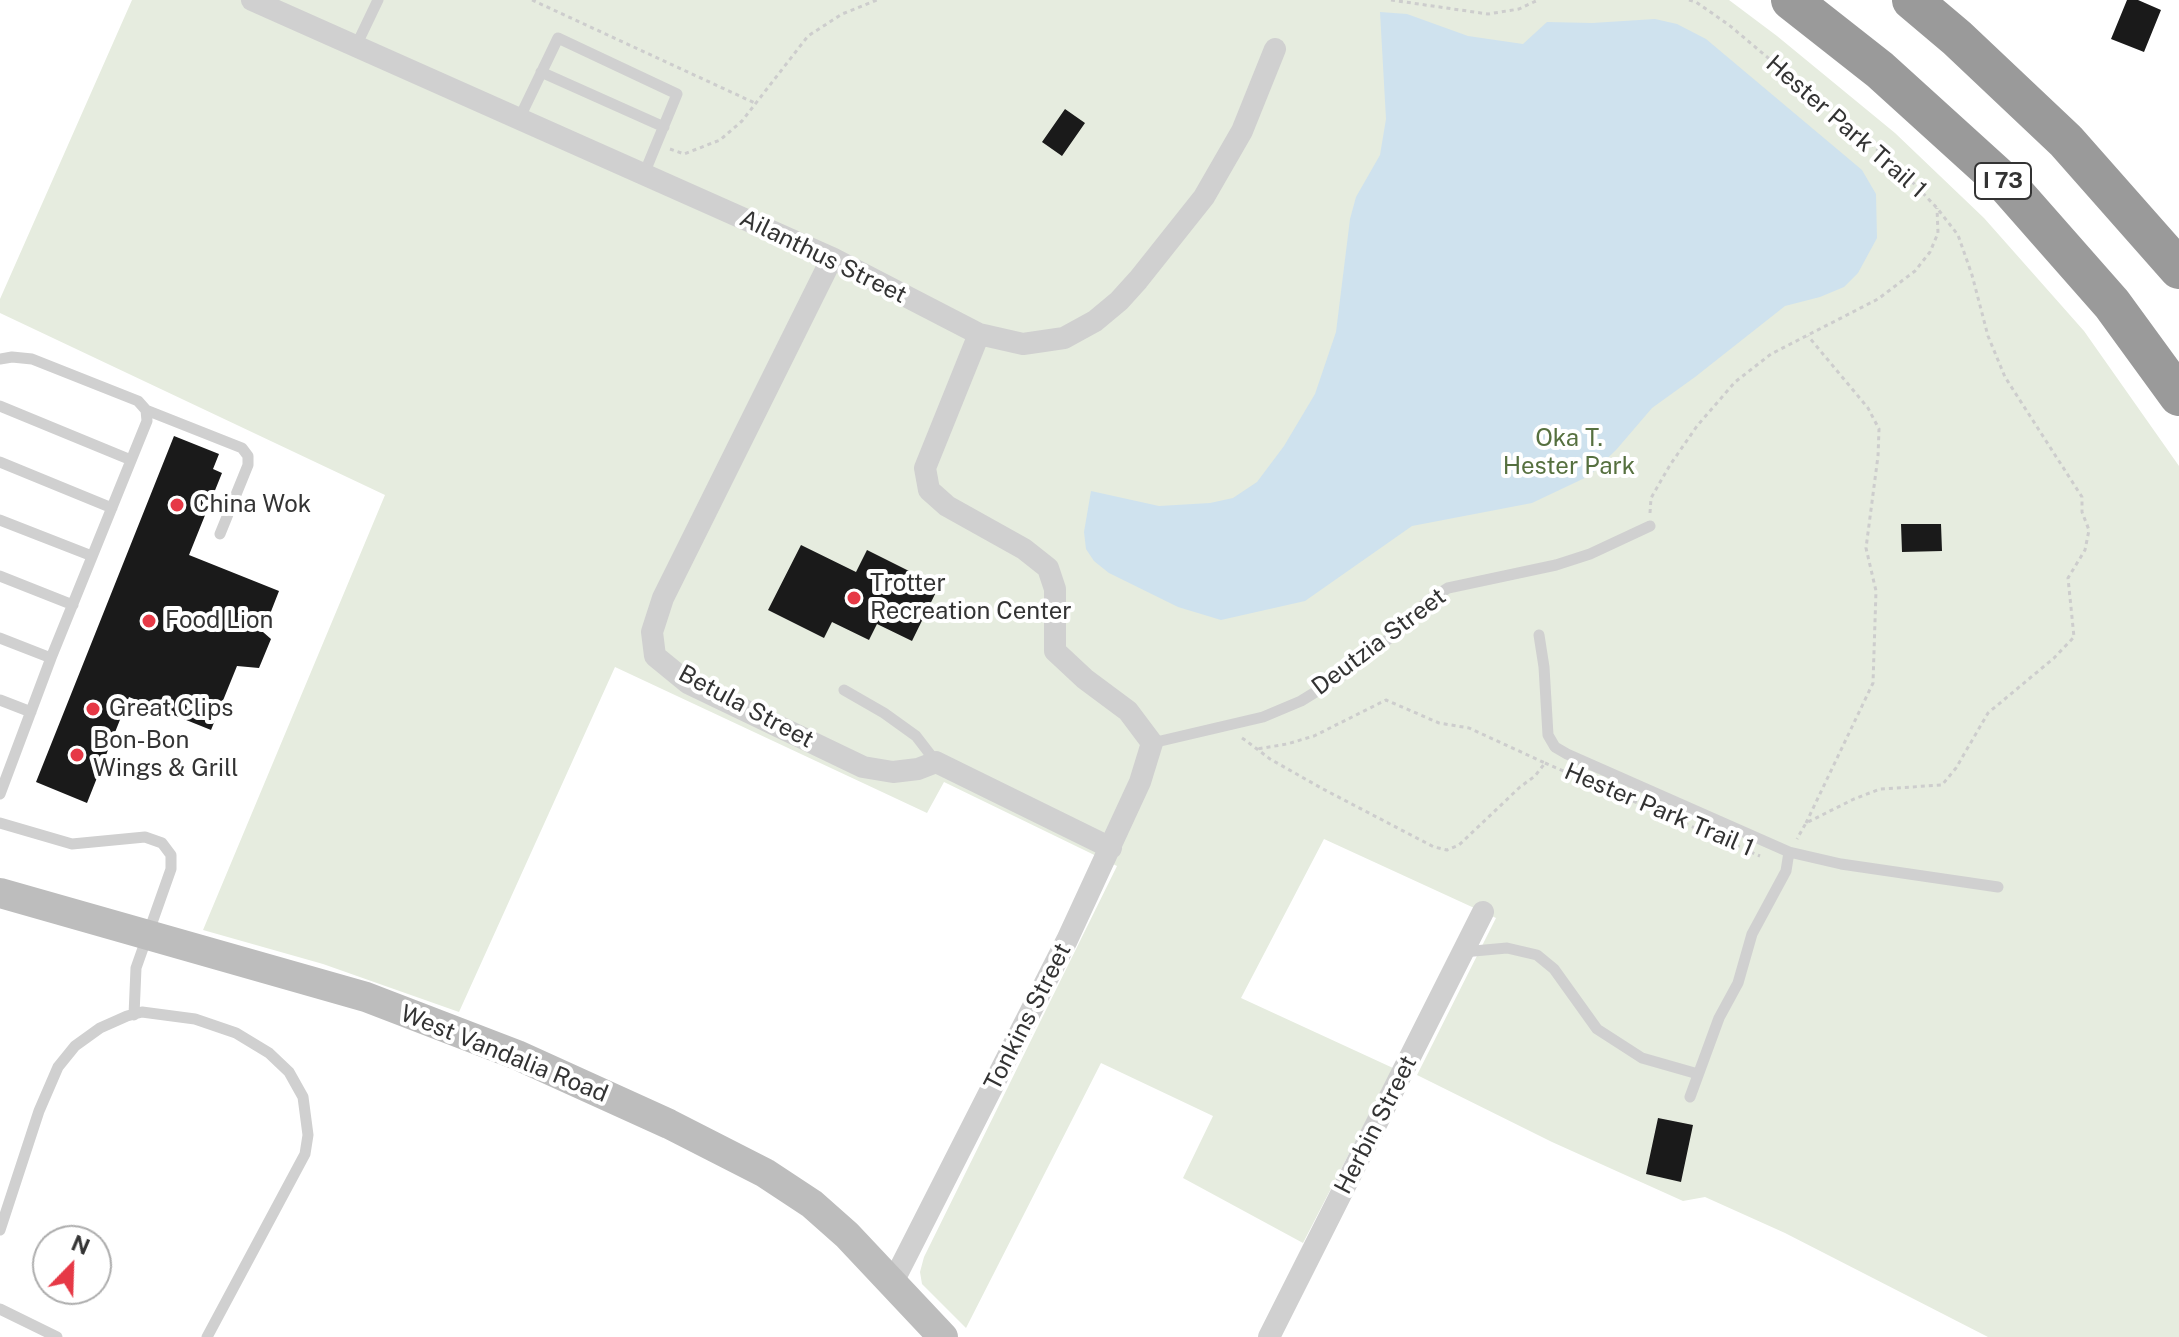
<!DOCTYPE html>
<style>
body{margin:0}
#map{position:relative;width:2179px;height:1337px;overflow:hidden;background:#fff;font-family:"Public Sans",sans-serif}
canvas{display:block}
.north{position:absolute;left:32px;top:1225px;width:80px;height:80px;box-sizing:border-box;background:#fff;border:2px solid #adadad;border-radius:50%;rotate:23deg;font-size:22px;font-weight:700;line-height:32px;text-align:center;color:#333}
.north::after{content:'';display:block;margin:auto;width:28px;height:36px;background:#e63946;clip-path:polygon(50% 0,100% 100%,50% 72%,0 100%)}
</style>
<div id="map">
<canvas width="2179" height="1337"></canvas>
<div class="north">N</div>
</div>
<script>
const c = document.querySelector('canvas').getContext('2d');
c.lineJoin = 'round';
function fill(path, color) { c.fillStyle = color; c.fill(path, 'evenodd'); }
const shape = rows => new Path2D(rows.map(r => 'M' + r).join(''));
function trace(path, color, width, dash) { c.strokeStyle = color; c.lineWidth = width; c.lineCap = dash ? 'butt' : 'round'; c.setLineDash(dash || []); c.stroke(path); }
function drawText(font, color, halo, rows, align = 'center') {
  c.font = font + ' "Public Sans",sans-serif'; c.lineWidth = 8; c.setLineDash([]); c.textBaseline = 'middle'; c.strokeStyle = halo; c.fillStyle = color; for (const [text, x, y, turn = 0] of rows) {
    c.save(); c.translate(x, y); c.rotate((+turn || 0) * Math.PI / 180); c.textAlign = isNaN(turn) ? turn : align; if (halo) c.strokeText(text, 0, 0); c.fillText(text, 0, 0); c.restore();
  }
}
const green = shape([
 [132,0,1729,0,1777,36,1895,133,1984,218,2084,331,2179,466,2179,1337,1988,1337,1785,1233,1705,1197,1683,1201,1552,1142,1417,1075,1496,918,1324,839,1241,998,1393,1068,1303,1243,1183,1178,1213,1116,1101,1063,966,1328,922,1284,920,1272,924,1257,1117,866,944,782,927,813,615,667,459,1012,323,964,203,930,385,495,0,313,0,299]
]);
const water = shape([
 [1380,12,1407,14,1468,36,1523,44,1547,22,1592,23,1655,19,1677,24,1706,39,1862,170,1876,194,1877,238,1858,273,1844,287,1820,297,1785,306,1695,377,1652,408,1616,450,1589,476,1532,503,1412,526,1305,601,1221,620,1178,607,1109,573,1094,561,1086,549,1084,532,1091,491,1159,506,1210,503,1233,498,1257,482,1284,446,1315,394,1336,332,1350,219,1356,197,1380,155,1386,119]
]);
const building = shape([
 [2127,0,2138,0,2161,10,2144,52,2111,39],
 [1065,109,1085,123,1062,156,1042,142],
 [174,436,219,454,213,469,222,473,189,555,279,591,263,632,271,639,259,668,237,666,211,730,129,697,87,803,36,782],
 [1901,524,1941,524,1942,551,1902,552],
 [801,545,856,572,867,550,939,586,912,641,877,624,869,640,832,622,824,638,768,610],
 [1658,1118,1693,1125,1681,1182,1646,1174]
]);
const path = shape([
 [532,0,757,104],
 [1391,0,1488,14,1519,9,1538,0],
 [1689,0,1696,2,1729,25,1898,167,1937,208,1958,235,1972,275,1988,336,2005,377,2082,497,2082,512,2089,530,2085,550,2068,578,2074,637,2054,658,1988,713,1956,768,1942,785,1880,789,1854,799,1806,823,1797,839],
 [670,149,684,154,720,140,742,121,808,36,842,14,877,0],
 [1650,513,1651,498,1670,465,1697,426,1735,382,1771,354,1878,299,1915,271,1930,252,1938,233,1937,208],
 [1242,738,1245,740,1257,749,1270,759,1323,789,1434,847,1447,850,1459,845,1520,787,1535,776,1545,763,1469,728,1439,723,1386,700,1314,736,1287,744,1257,749],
 [1545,763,1760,856],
 [1806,823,1873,683,1876,591,1866,548,1878,456,1879,429,1868,408,1808,336]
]);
const lane = shape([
 [356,46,378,0],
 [541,72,664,127],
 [519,119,558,38,677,94,644,174],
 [0,359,12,357,32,359,138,401,146,410,147,421,51,658,0,794],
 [0,406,131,460],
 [146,410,242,448,248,456,248,465,220,534],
 [0,462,112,508],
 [0,520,92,556],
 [0,576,73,605],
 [1539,635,1544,667,1548,735,1555,747,1567,754,1789,852,1841,864,1998,887],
 [0,638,51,658],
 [844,690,884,713,916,736,936,762],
 [0,700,31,712],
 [1152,743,1263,717,1301,701,1348,672,1398,631,1429,600,1448,588,1556,565,1590,554,1650,526],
 [0,823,72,844,145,837,162,843,171,855,171,869,136,968,134,1015],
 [1463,952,1507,948,1537,955,1554,969,1597,1029,1642,1058,1698,1074],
 [1690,1097,1719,1018,1738,983,1752,934,1786,871,1789,852],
 [0,1230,39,1111,58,1067,75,1046,100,1028,127,1016,142,1012,195,1019,236,1033,269,1053,289,1072,303,1097,308,1135,305,1154,207,1337],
 [0,1309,57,1337]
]);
const street = shape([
 [252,0,832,258,979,334,1023,344,1064,338,1095,321,1119,301,1138,280,1204,197,1242,131,1275,49],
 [832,258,663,598,652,632,655,656,688,683,863,767,893,772,918,769,936,762,1111,848],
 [892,1284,1067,940,1140,782,1152,743,1128,711,1085,679,1055,651,1055,589,1048,568,1024,549,947,506,929,490,925,468,979,334],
 [1269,1337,1483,912]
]);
const secondary = shape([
 [0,893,366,997,517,1055,669,1124,765,1173,812,1204,847,1235,943,1337]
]);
const highway = shape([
 [1791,0,1880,70,2009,187,2112,304,2179,396],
 [1912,0,1957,38,2066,141,2179,269]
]);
const markers = [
 [177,505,8,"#e63946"],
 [854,598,8,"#e63946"],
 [149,621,8,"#e63946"],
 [93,709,8,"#e63946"],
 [77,755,8,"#e63946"]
];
const shields = [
 [2003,181,56]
];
const shieldNames = [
 ["I 73",2003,181]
];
const streetNames = [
 ["Hester Park Trail 1",1846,127,41],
 ["Ailanthus Street",823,257,26],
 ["Deutzia Street",1379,642,-37],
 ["Betula Street",746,707,28],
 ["Hester Park Trail 1",1659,810,23],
 ["Tonkins Street",1028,1017,-63],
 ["West Vandalia Road",504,1054,22],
 ["Herbin Street",1376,1125,-63]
];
const parkNames = [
 ["Oka T.",1569,439],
 ["Hester Park",1569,467]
];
const poiNames = [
 ["China Wok",193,505],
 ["Trotter",870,584],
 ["Recreation Center",870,612],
 ["Food Lion",165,621],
 ["Great Clips",109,709],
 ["Bon-Bon",93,741],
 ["Wings & Grill",93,769]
];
fill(green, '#e6ecdf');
fill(water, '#cfe2ee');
fill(building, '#1a1a1a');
trace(path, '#cdcdcd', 3, [4, 4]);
trace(lane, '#d0d0d0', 11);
trace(street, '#d0d0d0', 22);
trace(secondary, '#bdbdbd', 30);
trace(highway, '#9a9a9a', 40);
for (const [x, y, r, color] of markers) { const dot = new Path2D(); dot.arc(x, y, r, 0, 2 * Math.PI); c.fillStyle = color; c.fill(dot); trace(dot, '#fff', 3); }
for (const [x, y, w] of shields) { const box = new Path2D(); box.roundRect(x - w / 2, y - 18, w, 36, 6); c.fillStyle = '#fff'; c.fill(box); trace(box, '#333', 2); }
drawText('bold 22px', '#333', null, shieldNames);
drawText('24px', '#333', '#fff', streetNames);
drawText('24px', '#56703f', '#fff', parkNames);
drawText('24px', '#333', '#fff', poiNames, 'left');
</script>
